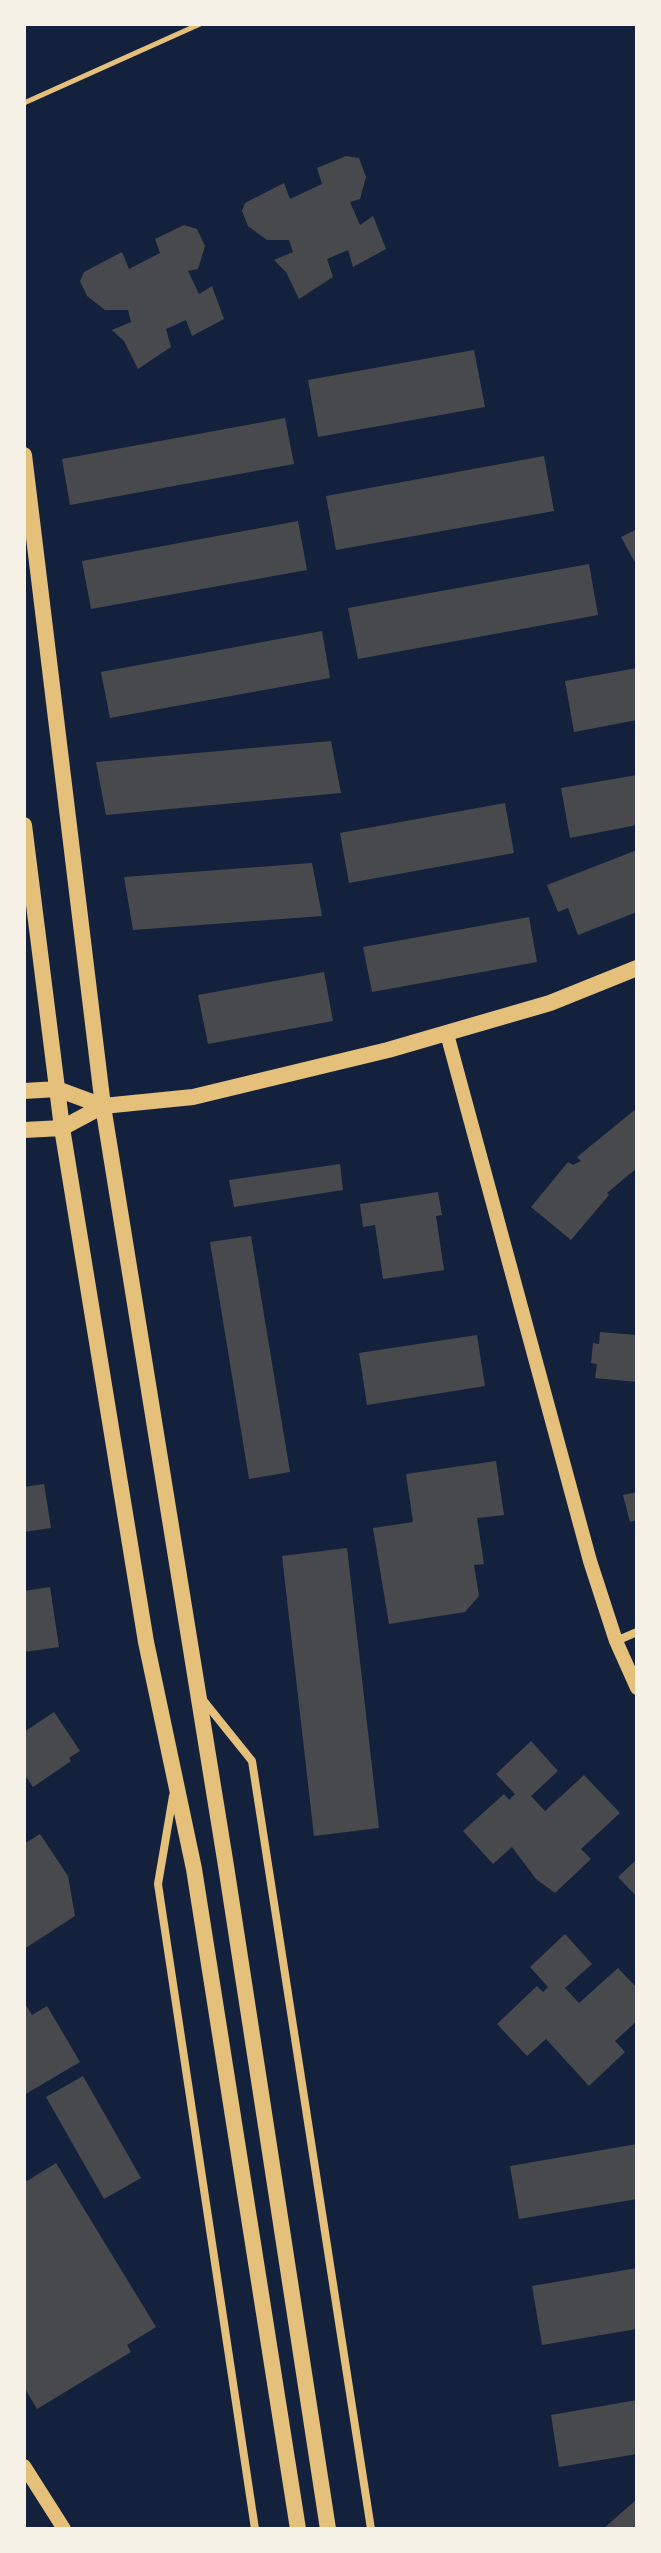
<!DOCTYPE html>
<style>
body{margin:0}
#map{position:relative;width:661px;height:2553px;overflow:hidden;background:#14213d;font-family:Rubik,sans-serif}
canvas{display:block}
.frame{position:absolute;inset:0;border:26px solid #f6f1e7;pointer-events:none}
</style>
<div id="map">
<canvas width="661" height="2553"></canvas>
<div class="frame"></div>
</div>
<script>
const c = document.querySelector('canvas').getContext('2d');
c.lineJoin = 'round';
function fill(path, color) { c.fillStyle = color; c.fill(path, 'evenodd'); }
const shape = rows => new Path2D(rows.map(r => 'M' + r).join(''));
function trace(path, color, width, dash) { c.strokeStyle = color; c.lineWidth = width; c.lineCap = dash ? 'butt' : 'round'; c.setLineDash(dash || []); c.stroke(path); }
const building = shape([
 [346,156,359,158,366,177,360,199,350,202,360,225,373,216,386,249,353,267,348,250,327,259,333,277,299,299,286,272,274,260,293,252,289,240,267,240,248,226,242,211,245,203,284,183,290,199,322,184,317,168],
 [184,225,197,229,205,246,198,269,188,271,199,294,212,286,224,319,192,336,186,320,166,329,171,347,138,369,124,341,112,330,131,322,128,310,105,310,87,296,80,281,84,272,122,252,129,269,160,253,155,239],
 [474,350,485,407,318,437,308,380],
 [285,418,294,464,70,505,62,459],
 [544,456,554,511,336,550,326,496],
 [298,521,307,570,91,609,82,561],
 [637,529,637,566,621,537],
 [589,564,598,615,358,659,348,608],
 [322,631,330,678,110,718,101,672],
 [637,668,637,720,574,732,565,681],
 [331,741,341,793,106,815,96,762],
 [637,775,637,825,570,838,561,788],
 [505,803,514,853,349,883,340,833],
 [637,850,637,912,578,935,568,908,558,912,547,885],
 [312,863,322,916,133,930,124,877],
 [529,917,537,962,372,992,363,947],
 [324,972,333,1021,208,1044,198,995],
 [637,1108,637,1168,607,1193,609,1195,571,1240,531,1207,568,1162,573,1165,581,1161,577,1157],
 [340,1164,343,1190,234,1207,229,1180],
 [438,1192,442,1215,436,1216,444,1270,383,1279,375,1225,363,1227,360,1204],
 [251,1236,290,1472,249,1479,210,1242],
 [600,1332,637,1335,637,1382,595,1378,597,1364,591,1363,593,1343,599,1344],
 [477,1335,485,1386,367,1405,359,1353],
 [496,1461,504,1515,477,1518,484,1564,474,1565,479,1596,465,1612,389,1624,373,1528,413,1522,406,1474],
 [44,1484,51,1528,24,1532,24,1487],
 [637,1492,637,1520,630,1522,623,1495],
 [347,1548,379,1828,314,1836,282,1556],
 [50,1587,59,1647,24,1652,24,1591],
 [54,1712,80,1751,69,1758,71,1761,33,1787,27,1778,24,1779,24,1732],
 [531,1741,558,1771,531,1796,545,1811,584,1775,620,1813,581,1849,591,1859,555,1893,536,1879,512,1847,493,1864,463,1831,504,1794,509,1800,515,1794,496,1774],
 [40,1834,68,1876,75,1916,24,1949,24,1844],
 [637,1859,637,1897,618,1877],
 [565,1934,592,1964,565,1988,579,2003,618,1968,637,1988,637,2021,615,2041,625,2052,589,2086,546,2039,527,2056,497,2024,537,1986,543,1992,548,1987,530,1967],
 [24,2002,32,2015,47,2006,80,2062,24,2095],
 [83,2076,141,2178,104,2199,46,2097],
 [637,2144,637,2199,519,2219,510,2166],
 [56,2163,156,2327,127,2345,131,2352,37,2409,24,2387,24,2177,27,2181],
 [637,2268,637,2329,542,2345,532,2286],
 [637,2400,637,2454,559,2467,551,2415],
 [637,2499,637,2529,603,2529]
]);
const path = shape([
 [24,103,200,24]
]);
const minor = shape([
 [616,1641,637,1632],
 [203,1700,252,1761,371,2529],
 [173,1796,158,1884,255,2529]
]);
const tertiary = shape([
 [447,1034,590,1561,616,1641,637,1688],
 [24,2466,64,2529]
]);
const secondary = shape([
 [24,455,103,1106,226,1866,328,2529],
 [24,825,62,1128,146,1642,194,1869,298,2529],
 [24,1091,57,1089,103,1106],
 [24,1130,62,1128,103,1106,193,1097,388,1050,550,1003,637,968]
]);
fill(building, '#48494c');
trace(path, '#e5c07b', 5);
trace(minor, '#e5c07b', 8);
trace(tertiary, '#e5c07b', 14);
trace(secondary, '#e5c07b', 16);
</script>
